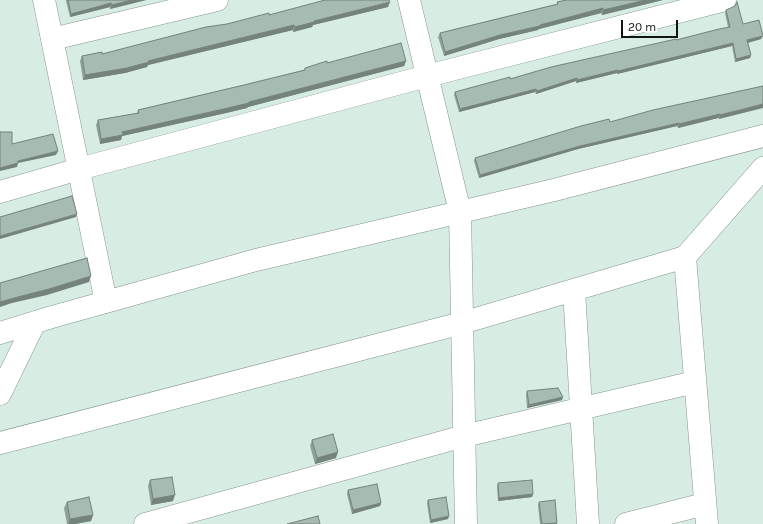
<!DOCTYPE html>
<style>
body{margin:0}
#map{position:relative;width:763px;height:524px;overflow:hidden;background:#d7ece2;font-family:Karla,sans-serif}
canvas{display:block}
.scale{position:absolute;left:621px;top:20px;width:57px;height:18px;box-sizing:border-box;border:2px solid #0e1612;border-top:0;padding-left:5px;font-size:12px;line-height:14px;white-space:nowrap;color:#0e1612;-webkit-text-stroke:3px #fff;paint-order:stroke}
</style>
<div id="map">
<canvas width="763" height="524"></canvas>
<div class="scale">20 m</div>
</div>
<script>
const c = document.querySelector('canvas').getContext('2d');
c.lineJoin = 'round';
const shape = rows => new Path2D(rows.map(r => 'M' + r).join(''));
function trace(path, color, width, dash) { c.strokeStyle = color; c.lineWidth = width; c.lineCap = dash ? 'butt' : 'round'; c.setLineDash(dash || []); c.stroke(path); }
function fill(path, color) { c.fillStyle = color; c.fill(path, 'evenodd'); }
const minor = shape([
 [44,0,106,302],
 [409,0,460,212,466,524],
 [52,39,217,0],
 [0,192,79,169,427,76,725,0],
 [574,290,588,524],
 [0,333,52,317,256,260,554,190,763,136],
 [0,394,35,322],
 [0,443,462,323,685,257],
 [145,524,464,436,695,382],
 [626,524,705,504],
 [707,524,685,257,763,168]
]);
const wall = shape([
 [66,0,146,0,110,9,110,7,70,17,66,1],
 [566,0,663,0,602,15,601,13,539,29,538,30,499,39,444,56,438,37,440,33,557,4,557,2],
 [388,7,313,25,312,27,293,32,293,30,148,65,147,67,125,73,83,80,80,61,82,56,102,54,227,24,269,15],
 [726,10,761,39,748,43,751,55,750,58,735,62,732,46,617,74,617,73,576,83,576,81,536,94,535,92,459,112,454,95,455,92,676,40,728,27,725,13],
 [406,61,404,66,248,107,247,108,226,113,122,136,121,140,100,144,96,125,98,120,137,113,138,110,244,85,304,70,305,68,327,63],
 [763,86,719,119,718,118,678,128,677,126,578,149,479,178,474,161,475,158,610,122],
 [527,391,563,397,562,400,527,408,526,395],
 [312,440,336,458,315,464,310,446],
 [150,480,173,501,151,505,148,486],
 [498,483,533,494,532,497,498,501,497,486],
 [348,490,381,503,380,506,352,514,347,494],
 [428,500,448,519,430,523,427,503],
 [67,502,93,515,91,521,75,524,67,524,64,508],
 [539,502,557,524,540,524,538,505]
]);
const shadedWall = shape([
 [132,0,146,0,110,9,112,5],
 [646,0,663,0,602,15,603,10],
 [390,2,388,7,313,25,312,27,293,32,295,27,314,21],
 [111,3,110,7,70,17,71,14],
 [603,8,601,13,539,29,538,30,499,39,444,56,445,52,500,35],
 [294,25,293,30,148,65,147,67,125,73,83,80,85,75,148,61],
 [763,36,761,39,746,43,747,40],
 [733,43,732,46,617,74,618,71],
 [751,55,750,58,735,62,736,59],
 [406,61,404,66,248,107,247,108,226,113,122,136,121,140,100,144,101,139,122,132,249,102],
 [618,70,617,73,576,83,577,80],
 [577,78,576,81,536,94,537,91],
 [536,89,535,92,459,112,460,109],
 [763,104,763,108,719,119,720,115],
 [720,114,718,118,678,128,679,124],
 [679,123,677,126,578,149,479,178,480,175,580,146],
 [58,151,56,155,18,163,17,167,0,171,0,168,18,161],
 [77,214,76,217,0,239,0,236],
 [91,276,89,282,47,295,12,303,0,307,0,302],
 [563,397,562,400,527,408,529,405],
 [338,452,336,458,315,464,317,458],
 [533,494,532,497,498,501,499,498],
 [175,495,173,501,151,505,153,499],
 [381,503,380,506,352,514,353,510],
 [93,515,91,521,75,524,68,524,70,519],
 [449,516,448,519,430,523,431,520],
 [557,523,557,524,544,524]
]);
const building = shape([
 [68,0,132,0,112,5,111,3,71,14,68,0],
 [325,0,389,0,390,2,314,21,314,22,295,27,294,25,148,61,149,62,127,68,85,75,82,56,102,52,102,54,206,27,227,24,269,13,269,15,325,0],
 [566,0,646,0,603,10,603,8,540,25,540,26,500,35,445,52,440,33,558,4,557,2,566,0],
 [737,2,743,24,759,20,763,36,747,40,751,55,736,59,733,43,618,71,618,70,577,80,577,78,537,91,536,89,460,109,455,92,510,77,510,79,551,67,676,39,676,40,719,29,730,27,726,10,735,6,737,2],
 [401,43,406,61,249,102,249,103,228,108,122,132,123,135,101,139,98,120,139,113,138,110,244,85,305,70,305,68,327,61,327,63,401,43],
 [763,86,763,104,720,115,720,114,679,124,679,123,580,146,480,175,475,158,581,126,609,119,610,122,653,110,763,86],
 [0,132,12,132,12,144,53,134,58,151,18,161,18,163,0,168,0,132],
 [72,196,77,214,0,236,0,217,72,196],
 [87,258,91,276,49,289,14,298,0,302,0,283,87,258],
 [558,388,563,397,529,405,527,391,558,388],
 [333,434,338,452,317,458,312,440,333,434],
 [172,477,175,495,153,499,150,480,172,477],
 [532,480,533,494,499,498,498,483,532,480],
 [377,484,381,503,353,510,348,490,377,484],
 [89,497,93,515,70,519,67,502,89,497],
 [446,497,449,516,431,520,428,500,446,497],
 [555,500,557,523,542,524,539,502,555,500],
 [318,516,320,524,287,524,318,516]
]);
trace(minor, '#83978e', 23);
trace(minor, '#fff', 22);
fill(wall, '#8fa198');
fill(shadedWall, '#74837c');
fill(building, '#a6bbb1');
trace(building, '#74837c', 1);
</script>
